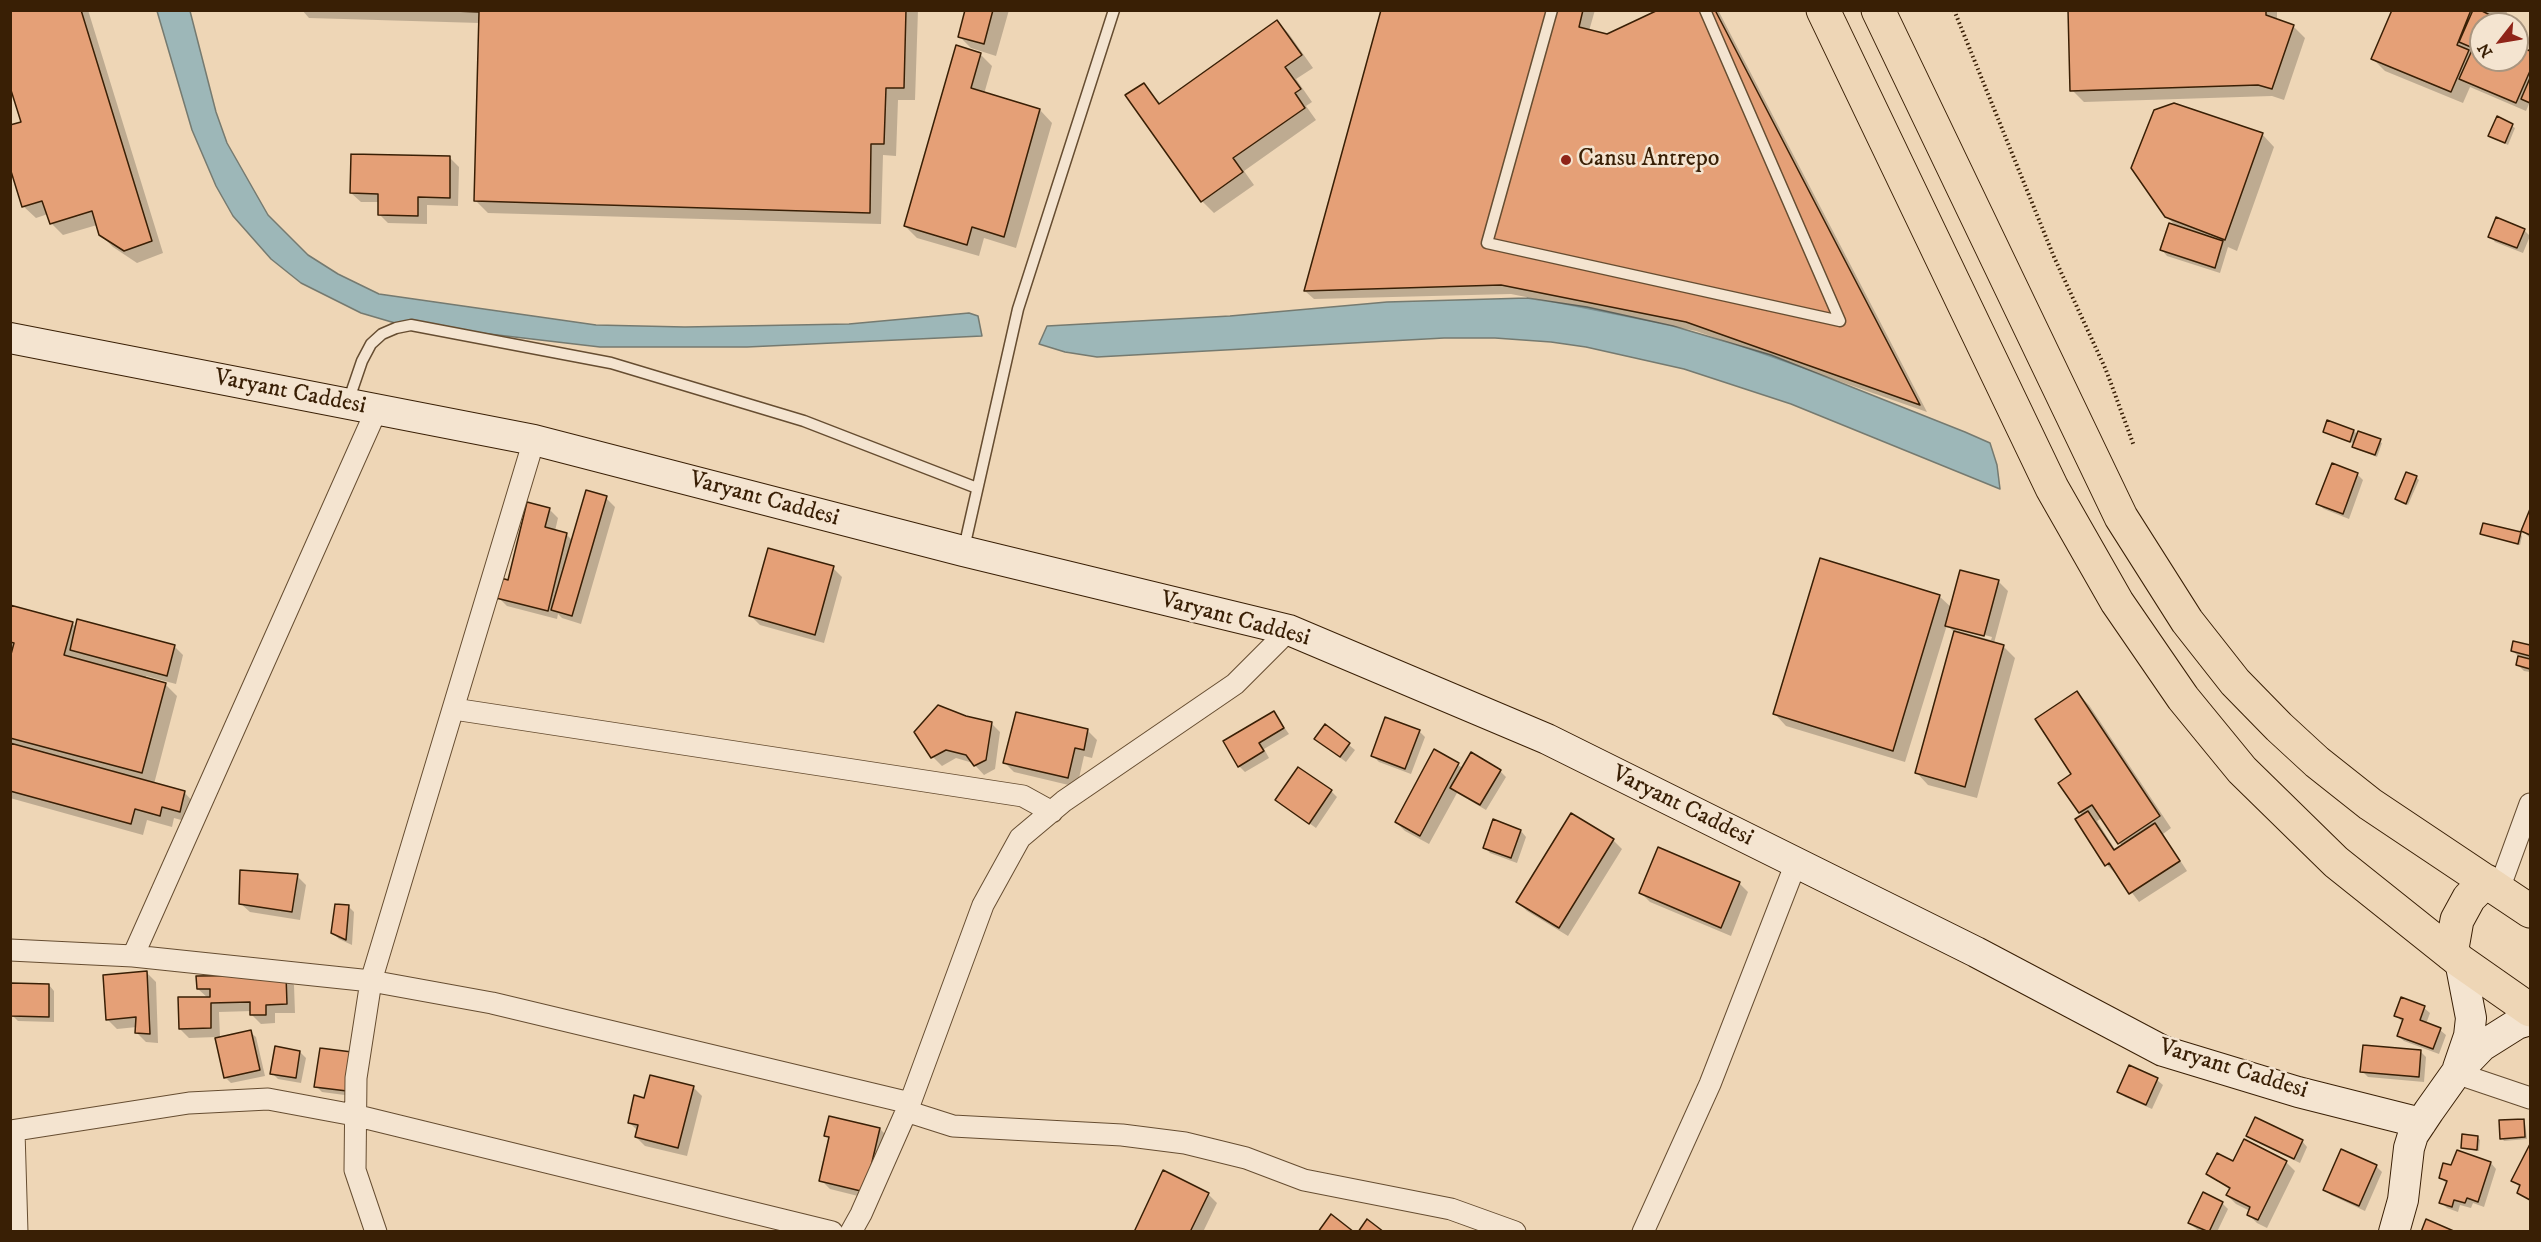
<!DOCTYPE html>
<style>
body{margin:0}
#map{position:relative;width:2541px;height:1242px;overflow:hidden;background:#eed6b6;font-family:"IM FELL DW Pica",serif}
canvas{display:block}
.frame{position:absolute;inset:0;border:12px solid #391f05;pointer-events:none}
.north{position:absolute;left:2469px;top:12px;width:60px;height:60px;box-sizing:border-box;background:#f4e4d0;border:2px solid #a9957f;border-radius:50%;rotate:239deg;font-size:16px;font-weight:700;line-height:24px;text-align:center;color:#391f05}
.north::after{content:'';display:block;margin:auto;width:21px;height:27px;background:#8f2418;clip-path:polygon(50% 0,100% 100%,50% 72%,0 100%)}
</style>
<div id="map">
<canvas width="2541" height="1242"></canvas>
<div class="frame"></div>
<div class="north">N</div>
</div>
<script>
const c = document.querySelector('canvas').getContext('2d');
c.lineJoin = 'round';
function fill(path, color) { c.fillStyle = color; c.fill(path, 'evenodd'); }
const shape = rows => new Path2D(rows.map(r => 'M' + r).join(''));
function trace(path, color, width, dash) { c.strokeStyle = color; c.lineWidth = width; c.lineCap = dash ? 'butt' : 'round'; c.setLineDash(dash || []); c.stroke(path); }
function drawText(font, color, halo, rows, align = 'center') {
  c.font = font + ' "IM FELL DW Pica",serif'; c.lineWidth = 5; c.setLineDash([]); c.textBaseline = 'middle'; c.strokeStyle = halo; c.fillStyle = color; for (const [text, x, y, turn = 0] of rows) {
    c.save(); c.translate(x, y); c.rotate((+turn || 0) * Math.PI / 180); c.textAlign = isNaN(turn) ? turn : align; if (halo) c.strokeText(text, 0, 0); c.fillText(text, 0, 0); c.restore();
  }
}
const water = shape([
 [157,11,190,11,216,112,227,143,268,215,308,255,338,274,379,294,596,325,685,327,849,324,969,313,978,316,982,336,747,347,600,347,395,323,361,313,301,283,271,259,233,216,216,186,192,130,157,11],
 [1527,298,1587,307,1673,326,1771,355,1965,432,1990,443,1997,465,2000,489,1791,404,1684,369,1586,347,1551,342,1495,338,1444,338,1097,357,1065,352,1039,344,1047,326,1230,316,1387,302,1527,298]
]);
const shadow = shape([
 [10,10,88,10,163,253,137,263,113,247,100,234,97,225,63,235,51,223,48,214,36,218,23,206,23,123],
 [302,10,918,10,915,100,898,100,896,156,883,155,881,224,488,213,476,201,480,23,309,18],
 [967,10,1009,10,996,56,971,48,959,36],
 [1382,10,1595,10,1589,31,1607,36,1662,10,1718,10,1927,412,1696,331,1511,294,1314,299,1305,291],
 [2069,10,2277,10,2277,21,2293,26,2305,38,2284,100,2272,96,2084,102,2072,90],
 [2394,10,2508,10,2502,23,2492,19,2497,24,2481,24,2481,60,2517,60,2517,47,2530,53,2530,106,2529,104,2526,111,2470,87,2463,103,2385,71,2373,59],
 [1277,21,1289,34,1313,68,1296,79,1312,102,1306,106,1316,120,1244,171,1254,185,1214,213,1202,201,1143,84,1161,104],
 [980,54,992,66,984,94,1040,110,1052,123,1016,248,984,238,979,256,917,238,905,226],
 [2498,118,2515,128,2508,145,2490,136],
 [2262,134,2274,147,2237,251,2228,247,2220,273,2167,256,2162,250,2178,228,2166,216],
 [450,158,459,167,458,206,427,205,427,224,388,223,379,214,379,202,361,202,351,193],
 [2524,230,2530,236,2523,253,2495,242,2490,236],
 [2325,431,2354,431,2358,435,2382,443,2377,457,2356,449,2355,444],
 [2357,474,2363,480,2349,519,2324,509,2318,504],
 [2416,477,2419,480,2408,505,2399,501,2397,499],
 [606,498,615,507,581,624,562,618,558,614,557,619,507,606,498,597,509,582,549,509,558,518,555,531,566,534,573,541],
 [2530,513,2530,538,2523,531],
 [2482,534,2520,534,2522,536,2520,545],
 [833,568,842,577,824,643,760,625,751,616],
 [1961,572,1999,582,2008,591,1994,643,2003,646,2015,658,1977,798,1928,785,1916,772,1955,633,1947,625,1905,762,1786,726,1774,713,1939,596,1952,608],
 [1956,627,1992,637,1991,640,1956,630],
 [10,611,72,623,77,628,174,646,183,655,176,684,146,676,146,679,165,684,177,696,154,784,184,792,196,805,192,823,174,818,172,827,147,820,143,835,10,798,10,664,14,650,10,647],
 [2514,643,2530,646,2530,672,2524,671,2518,665,2518,656,2512,650],
 [2077,693,2089,705,2171,828,2163,834,2187,871,2139,902,2117,873,2116,874,2107,865,2077,820,2083,816,2080,812,2073,774],
 [2102,818,2122,846,2116,851,2097,821],
 [1274,713,1289,734,1264,749,1269,758,1245,772,1239,766],
 [966,718,991,723,1000,732,995,769,984,775,973,763,956,758,942,766,933,757,916,732],
 [1326,726,1355,750,1346,762,1322,744],
 [1088,731,1097,740,1092,758,1084,756,1077,787,1014,772,1005,763],
 [1419,731,1425,737,1411,774,1379,762,1373,756],
 [1434,751,1463,768,1500,771,1506,777,1486,810,1457,793,1429,844,1405,831,1396,822],
 [1331,791,1337,797,1316,828,1277,800],
 [1521,831,1526,837,1517,863,1490,853,1485,847],
 [1613,840,1622,849,1568,936,1527,911,1518,902],
 [297,876,306,885,300,920,250,912,240,903],
 [1739,883,1748,892,1731,936,1650,902,1641,893],
 [348,906,354,912,352,945,339,939,333,933],
 [147,973,156,982,158,1043,146,1042,137,1033,137,1027,117,1029,108,1020],
 [285,976,294,985,295,1013,275,1013,275,1023,261,1024,252,1015,252,1011,219,1012,220,1038,250,1032,256,1037,265,1076,231,1083,225,1077,216,1037,189,1038,180,1029,208,998,198,989],
 [49,985,54,991,54,1022,18,1021,13,1016],
 [2424,1008,2430,1013,2426,1024,2440,1030,2446,1035,2439,1054,2404,1041,2398,1036,2403,1022,2396,1016],
 [2420,1051,2426,1057,2424,1082,2368,1077,2362,1071],
 [300,1052,306,1058,301,1083,278,1079,272,1073],
 [358,1060,352,1096,322,1092,316,1086],
 [2157,1080,2163,1085,2152,1109,2125,1097,2119,1091],
 [693,1087,702,1096,687,1156,645,1146,636,1137,638,1131,629,1122,645,1099],
 [2523,1120,2525,1123,2527,1139,2504,1141,2502,1138],
 [880,1129,889,1138,874,1200,830,1189,821,1180,830,1140,826,1135],
 [2248,1136,2302,1141,2307,1147,2300,1163,2254,1141],
 [2478,1138,2480,1140,2479,1151,2465,1149,2462,1147],
 [2530,1146,2530,1198,2523,1195,2523,1197,2518,1193,2521,1188,2513,1181],
 [2286,1162,2295,1171,2267,1228,2257,1223,2248,1214,2250,1211,2236,1204,2227,1195,2230,1190,2208,1173,2233,1163],
 [2491,1163,2496,1169,2484,1207,2473,1203,2471,1208,2460,1205,2458,1212,2447,1208,2441,1202,2447,1184,2440,1177],
 [2376,1166,2382,1172,2365,1211,2331,1195,2325,1189],
 [1208,1194,1217,1203,1203,1232,1136,1232],
 [2222,1203,2228,1209,2217,1232,2200,1232,2189,1223]
]);
const building = shape([
 [10,10,81,10,152,241,124,251,99,235,92,211,50,224,42,201,22,207,10,168,10,125,21,122,10,87,10,10],
 [430,10,906,10,904,88,886,88,884,144,871,144,870,213,474,201,479,12,430,10],
 [965,10,993,10,984,44,958,37,965,10],
 [1381,10,1583,10,1579,27,1607,34,1658,10,1715,10,1920,405,1686,322,1501,285,1304,291,1381,10],
 [2068,10,2266,10,2266,15,2294,25,2272,89,2258,85,2070,91,2068,10],
 [2392,10,2471,10,2457,45,2469,50,2451,92,2371,59,2392,10],
 [2473,10,2480,10,2490,15,2486,24,2481,24,2481,60,2517,60,2517,45,2530,51,2530,71,2516,103,2459,79,2473,48,2459,42,2473,10],
 [1277,20,1302,55,1285,67,1301,89,1295,93,1305,108,1233,158,1243,172,1201,202,1125,95,1144,83,1159,104,1277,20],
 [956,45,981,53,971,88,1040,109,1004,237,972,227,967,245,904,226,956,45],
 [2530,78,2530,103,2521,99,2530,78],
 [2174,103,2263,133,2225,240,2165,217,2131,168,2154,110,2174,103],
 [2497,116,2513,124,2505,143,2488,136,2497,116],
 [351,154,450,156,450,198,418,197,418,216,378,215,378,194,350,193,351,154],
 [2496,217,2525,229,2517,248,2488,237,2496,217],
 [2169,223,2223,241,2215,268,2160,250,2169,223],
 [2327,420,2354,430,2350,442,2323,432,2327,420],
 [2358,431,2381,439,2375,455,2352,447,2358,431],
 [2332,463,2358,473,2343,514,2316,504,2332,463],
 [2406,472,2417,476,2406,504,2395,499,2406,472],
 [586,490,607,496,572,616,551,610,586,490],
 [527,502,550,508,545,527,567,533,548,611,496,598,501,578,508,580,527,502],
 [2530,509,2530,535,2521,531,2530,509],
 [2483,523,2521,532,2518,544,2480,534,2483,523],
 [768,548,834,566,815,635,749,616,768,548],
 [1820,558,1940,595,1893,751,1773,714,1820,558],
 [1960,570,1999,580,1984,636,1945,626,1960,570],
 [10,605,73,622,64,655,166,683,142,773,10,738,10,658,14,643,10,642,10,605],
 [77,619,175,645,167,676,70,650,77,619],
 [1954,631,2004,645,1965,787,1915,773,1954,631],
 [2513,641,2530,645,2530,656,2511,651,2513,641],
 [2518,656,2530,659,2530,669,2516,665,2518,656],
 [2077,691,2160,816,2118,844,2092,805,2079,813,2058,783,2071,774,2035,719,2077,691],
 [938,705,966,716,992,722,986,760,974,766,966,755,946,750,931,758,914,732,938,705],
 [1274,711,1284,728,1259,743,1264,751,1238,767,1223,741,1274,711],
 [1016,712,1088,729,1084,750,1075,748,1068,778,1003,763,1016,712],
 [1385,717,1420,730,1405,769,1371,756,1385,717],
 [1325,724,1350,743,1340,757,1314,739,1325,724],
 [10,743,185,791,180,812,162,807,160,816,135,809,131,824,10,791,10,743],
 [1434,749,1459,763,1420,836,1395,822,1434,749],
 [1471,752,1501,770,1480,805,1450,788,1471,752],
 [1298,767,1332,790,1309,824,1275,800,1298,767],
 [2088,811,2114,850,2155,823,2180,861,2129,894,2109,863,2105,866,2075,819,2088,811],
 [1571,813,1614,839,1559,928,1516,902,1571,813],
 [1493,819,1521,830,1511,858,1483,848,1493,819],
 [1658,847,1740,882,1721,928,1639,893,1658,847],
 [240,870,298,874,292,912,239,904,240,870],
 [335,904,349,905,346,940,331,933,335,904],
 [147,971,150,1034,135,1033,136,1017,106,1020,103,975,147,971],
 [286,975,287,1004,266,1005,266,1015,250,1015,250,1002,211,1003,211,1028,179,1029,178,997,210,997,210,989,197,989,196,976,286,975],
 [11,983,49,984,49,1017,11,1016,11,983],
 [2401,997,2425,1006,2420,1020,2441,1028,2433,1049,2397,1036,2403,1019,2394,1016,2401,997],
 [251,1030,260,1070,224,1078,215,1038,251,1030],
 [2363,1045,2421,1050,2419,1077,2360,1072,2363,1045],
 [275,1046,300,1051,296,1078,270,1074,275,1046],
 [320,1048,352,1052,347,1091,314,1087,320,1048],
 [2129,1065,2158,1078,2146,1105,2117,1092,2129,1065],
 [650,1075,694,1086,678,1148,635,1137,638,1125,628,1123,634,1095,644,1098,650,1075],
 [829,1116,880,1128,865,1192,819,1181,829,1137,824,1136,829,1116],
 [2255,1117,2303,1140,2294,1159,2246,1136,2255,1117],
 [2524,1119,2525,1137,2500,1139,2499,1120,2524,1119],
 [2462,1134,2478,1136,2477,1150,2461,1148,2462,1134],
 [2244,1139,2287,1161,2258,1220,2247,1215,2250,1207,2226,1195,2230,1188,2206,1174,2217,1153,2233,1161,2244,1139],
 [2530,1144,2530,1200,2517,1193,2520,1185,2511,1181,2530,1144],
 [2341,1149,2377,1165,2359,1206,2323,1190,2341,1149],
 [2457,1150,2491,1162,2478,1202,2467,1198,2465,1203,2454,1200,2452,1207,2439,1203,2447,1181,2439,1178,2443,1163,2451,1165,2457,1150],
 [1163,1170,1209,1193,1190,1232,1134,1232,1163,1170],
 [2203,1192,2223,1202,2209,1232,2188,1223,2203,1192],
 [1331,1214,1354,1232,1318,1232,1331,1214],
 [1367,1219,1384,1232,1358,1232,1367,1219],
 [2426,1219,2456,1232,2421,1232,2426,1219]
]);
const path = shape([
 [1954,10,2054,257,2106,370,2134,446]
]);
const lane = shape([
 [1552,10,1487,243,1840,321,1705,10],
 [348,402,362,361,371,344,382,334,396,328,411,325,611,363,804,421,977,488],
 [964,548,1018,309,1114,10]
]);
const street = shape([
 [454,709,1023,796,1052,812],
 [2499,889,2530,804],
 [10,950,133,956,371,981,492,1003,910,1103],
 [133,956,376,411],
 [2456,1073,2530,1098],
 [906,1111,953,1126,1122,1135,1185,1143,1246,1158,1304,1180,1451,1209,1515,1232],
 [10,1131,189,1103,268,1099,354,1115,832,1232],
 [14,1131,17,1232],
 [376,1232,355,1170,356,1078,371,981,534,440],
 [851,1232,861,1214,910,1103,983,905,1020,838,1064,801,1235,684,1289,630],
 [1643,1232,1710,1084,1796,863]
]);
const secondary = shape([
 [10,338,534,440,963,551,1289,630,1547,739,1976,952,2163,1051,2298,1092,2421,1123],
 [2458,1068,2469,1036,2471,1018,2460,961],
 [2394,1232,2403,1200,2409,1148,2413,1135,2429,1111,2456,1073,2482,1046,2517,1024,2530,1020]
]);
const highway = shape([
 [1823,10,2052,488,2117,602,2183,698,2242,770,2336,862,2460,961,2530,1010],
 [1878,10,2121,517,2187,621,2235,682,2279,727,2317,762,2370,804,2530,911],
 [2451,954,2457,920,2469,898,2486,881]
]);
const markers = [
 [1566,160,6,"#8f2418"]
];
const poiNames = [
 ["Cansu Antrepo",1578,160]
];
const streetNames = [
 ["Varyant Caddesi",290,393,11],
 ["Varyant Caddesi",764,500,15],
 ["Varyant Caddesi",1235,620,15],
 ["Varyant Caddesi",1682,807,26],
 ["Varyant Caddesi",2233,1070,17]
];
fill(water, '#9db7b8');
trace(water, '#757a70', 1.5);
fill(shadow, '#0003');
fill(building, '#e5a077');
trace(building, '#391f05', 1.5);
trace(lane, '#664d31', 13);
trace(street, '#664d31', 23);
trace(secondary, '#391f05', 32);
trace(highway, '#391f05', 35);
trace(path, '#391f05', 4, [1.5, 3]);
trace(lane, '#f4e4d0', 10);
trace(street, '#f4e4d0', 21);
trace(secondary, '#f4e4d0', 30);
trace(highway, '#eed6b6', 33);
for (const [x, y, r, color] of markers) { const dot = new Path2D(); dot.arc(x, y, r, 0, 2 * Math.PI); c.fillStyle = color; c.fill(dot); trace(dot, '#f4e4d0', 2); }
drawText('24px', '#391f05', '#f4e4d0', poiNames, 'left');
drawText('24px', '#391f05', '#f4e4d0', streetNames);
</script>
